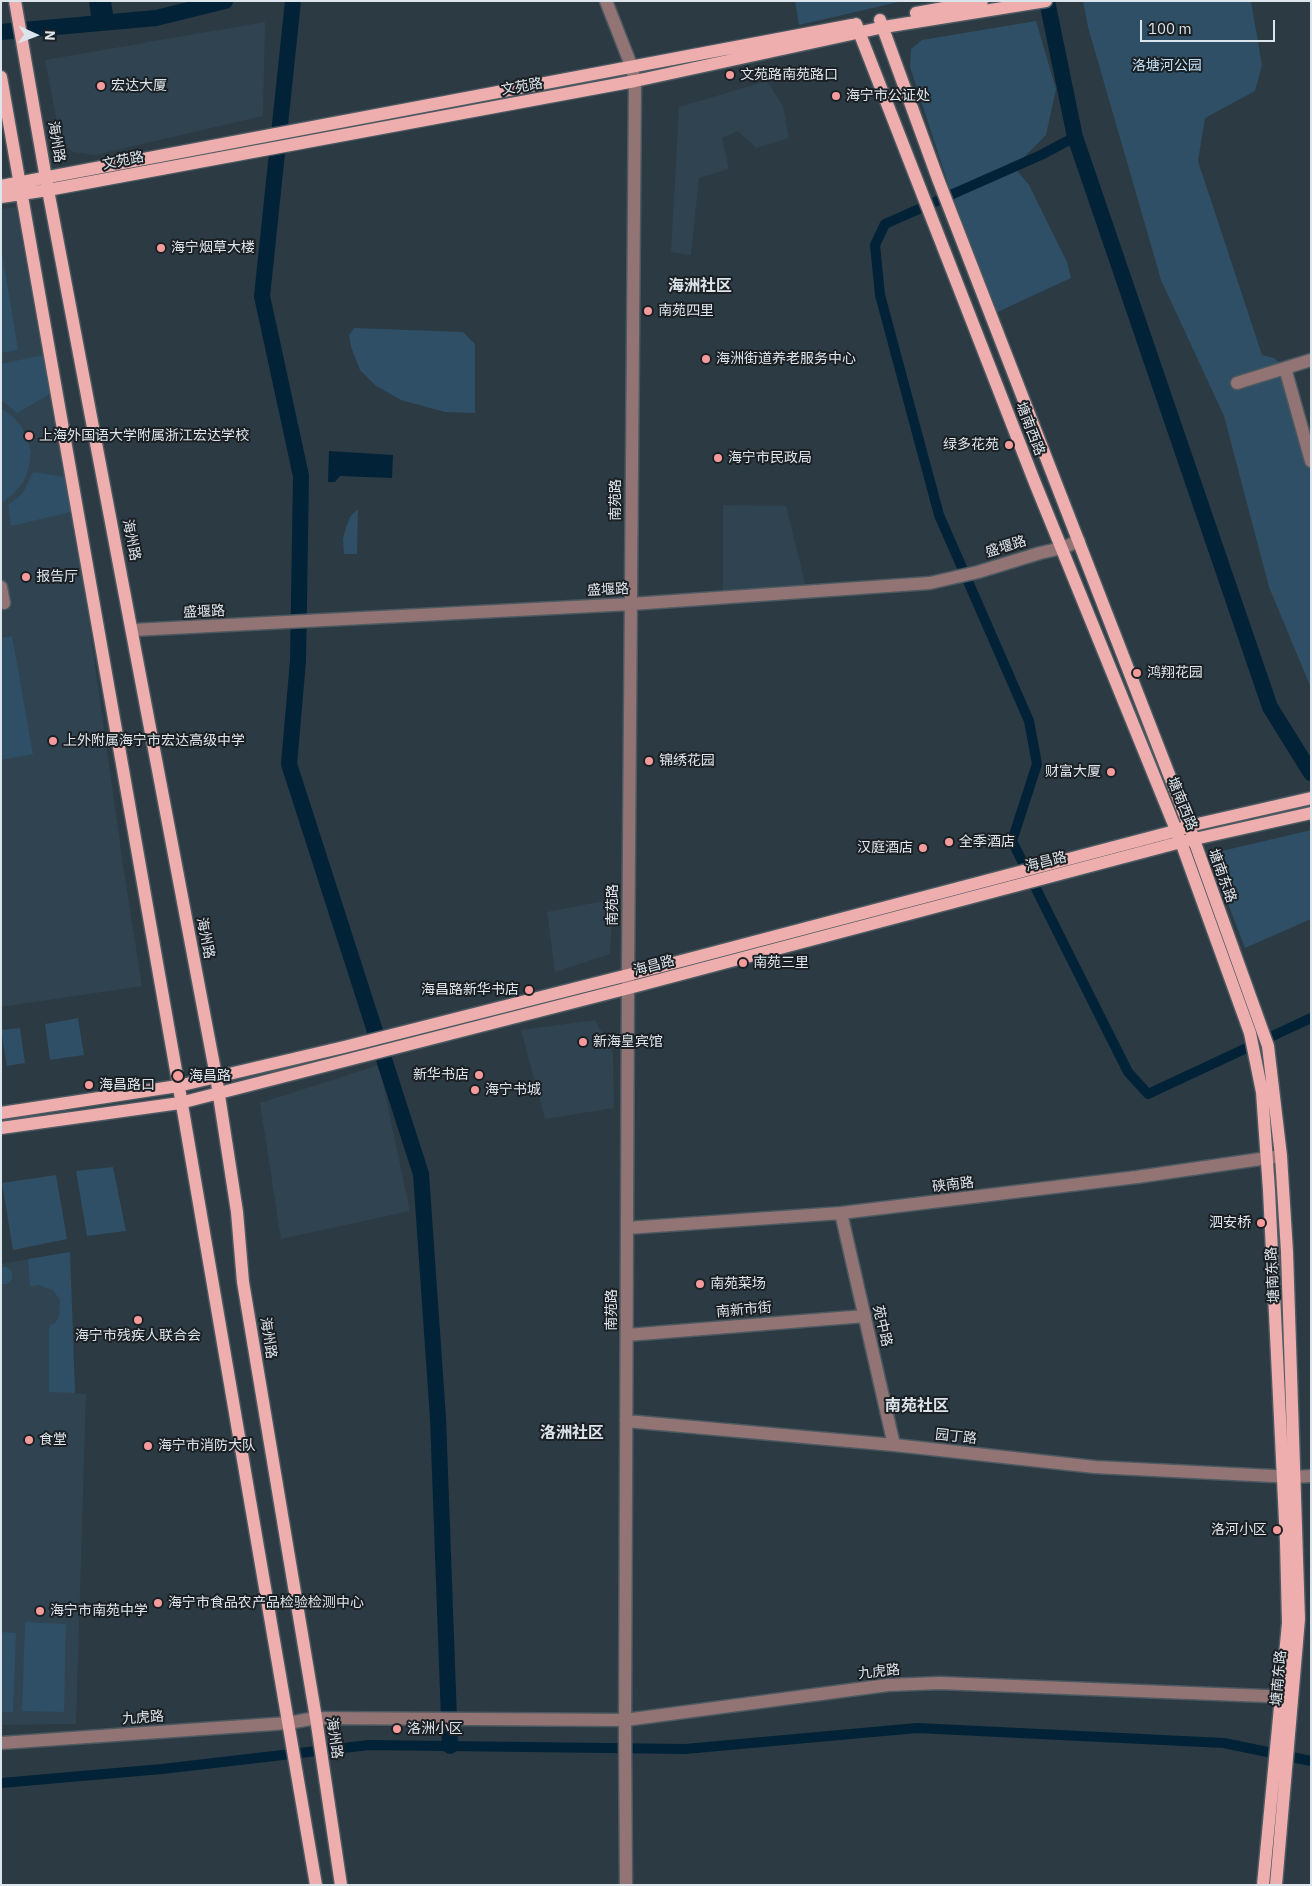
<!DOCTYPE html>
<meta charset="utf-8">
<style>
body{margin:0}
#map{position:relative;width:1312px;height:1886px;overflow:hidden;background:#2c3a43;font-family:"IBM Plex Sans",sans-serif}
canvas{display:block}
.frame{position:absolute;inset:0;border:2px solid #dde5ec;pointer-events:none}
.north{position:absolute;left:10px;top:10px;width:50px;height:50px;-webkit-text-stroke:4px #1a2024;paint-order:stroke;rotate:92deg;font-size:14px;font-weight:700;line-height:20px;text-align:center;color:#dde5ec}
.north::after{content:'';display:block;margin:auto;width:18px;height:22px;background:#dde5ec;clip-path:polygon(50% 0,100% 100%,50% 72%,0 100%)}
.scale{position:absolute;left:1140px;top:20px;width:135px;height:22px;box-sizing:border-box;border:2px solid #dde5ec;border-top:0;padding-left:6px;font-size:15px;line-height:18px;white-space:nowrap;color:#dde5ec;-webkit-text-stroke:4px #1a2024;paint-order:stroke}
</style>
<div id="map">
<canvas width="1312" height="1886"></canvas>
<div class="frame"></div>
<div class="north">N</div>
<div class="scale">100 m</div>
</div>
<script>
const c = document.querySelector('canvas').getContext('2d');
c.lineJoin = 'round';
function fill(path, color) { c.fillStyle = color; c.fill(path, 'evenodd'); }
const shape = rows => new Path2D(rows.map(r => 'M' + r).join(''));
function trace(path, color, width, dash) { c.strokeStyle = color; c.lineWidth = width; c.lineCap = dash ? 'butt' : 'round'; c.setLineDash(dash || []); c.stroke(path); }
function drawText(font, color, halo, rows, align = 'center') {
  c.font = font + ' "IBM Plex Sans","Noto Sans SC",sans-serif'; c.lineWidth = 4; c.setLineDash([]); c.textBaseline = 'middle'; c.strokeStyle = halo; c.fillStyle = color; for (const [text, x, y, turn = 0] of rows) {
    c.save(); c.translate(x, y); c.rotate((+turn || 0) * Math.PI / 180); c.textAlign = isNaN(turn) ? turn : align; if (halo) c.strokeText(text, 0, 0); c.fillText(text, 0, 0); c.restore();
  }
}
const built = shape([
 [265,22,263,116,95,155,73,152,61,143,45,60],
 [767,81,783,106,789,138,756,148,738,131,722,138,729,169,699,178,691,255,671,252,679,107],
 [16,207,86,601,123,865,142,986,1,1007,1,209],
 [723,505,786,506,806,587,723,591],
 [613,899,610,954,555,972,547,912],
 [595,1020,613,1052,614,1108,545,1119,521,1030],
 [379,1065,410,1211,281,1239,260,1103],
 [70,1252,75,1393,86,1394,76,1724,1,1725,1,1264]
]);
const green = shape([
 [795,1,903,1,799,25],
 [1083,1,1251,1,1262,65,1255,91,1205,118,1198,161,1262,355,1274,358,1285,368,1311,461,1311,688,1269,587,1224,416,1161,280,1088,27],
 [1036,21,1056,89,1046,135,1014,167,1029,185,1067,262,1071,278,991,315,910,67,911,49,922,40],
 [1,247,18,350,1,353],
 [354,328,463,332,475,344,475,413,445,412,401,400,376,386,360,370,351,347,349,335],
 [43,355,50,394,17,413,1,400,1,364],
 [1,409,11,415,22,427,31,451,29,467,23,483,12,495,2,502],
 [33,472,64,477,71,512,11,526,8,505,23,493],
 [358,509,357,554,344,554,343,539,346,527,350,517],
 [12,636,33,754,1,760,1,638],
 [1311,830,1311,919,1245,948,1209,854],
 [78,1018,84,1055,50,1060,45,1024],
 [20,1028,25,1063,7,1066,1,1030],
 [113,1167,126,1231,87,1236,76,1171],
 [56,1175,67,1239,13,1250,2,1183],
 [70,1252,75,1393,49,1392,49,1330,50,1325,55,1323,59,1317,60,1300,53,1290,38,1285,30,1287,28,1259],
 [1,1267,7,1267,12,1272,12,1279,7,1284,1,1284],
 [25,1622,66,1624,64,1712,22,1711],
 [1,1632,16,1633,13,1712,1,1712]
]);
const water = shape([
 [89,1,111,1,114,21,92,23],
 [329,451,393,455,392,478,340,476,335,482,328,482]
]);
const canal = shape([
 [1075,137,1041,155,885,224,875,245,880,295,939,515,1029,721,1037,764,1012,841,1128,1072,1148,1094,1311,1018],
 [1,1783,162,1769,369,1745,685,1749,917,1728,1224,1743,1311,1761]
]);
const river = shape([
 [293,1,262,296,301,476,298,661,289,764,421,1174,438,1418,450,1746],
 [1047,1,1075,137,1270,707,1311,773],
 [1,32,156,18,225,1]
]);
const minor = shape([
 [606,1,631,65,635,81,628,975,625,1729,626,1885],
 [1285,368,1311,461],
 [1237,383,1311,360],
 [1,587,4,603],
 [133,630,631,604,930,583,978,572,1040,553,1062,548,1079,541],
 [841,1213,894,1445],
 [627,1228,841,1213,1137,1177,1281,1156],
 [627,1335,865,1316],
 [626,1421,894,1445,1095,1467,1293,1477,1311,1476],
 [1,1743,288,1723,316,1718,625,1720,888,1685,940,1683,1290,1697]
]);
const major = shape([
 [15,1,48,190,216,1076,237,1212,243,1282,316,1718,341,1885],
 [916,13,982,1],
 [880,20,938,179,1189,826,1268,1046,1281,1156,1287,1252,1299,1619,1276,1885],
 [856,24,1035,483,1181,842,1250,1033,1262,1092,1269,1190,1286,1542,1288,1623,1263,1885],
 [1,77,184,1116,316,1885],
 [1,186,852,25],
 [1,197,48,190,635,81,884,27,1046,1],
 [1,1113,178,1086,344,1047,628,975,1175,831,1189,826,1311,798],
 [1,1128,180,1103,629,988,1181,842,1311,813]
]);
const markers = [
 [730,75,5,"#f59b9c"],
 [101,86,5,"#f59b9c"],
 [836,96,5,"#f59b9c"],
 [161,248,5,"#f59b9c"],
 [648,311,5,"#f59b9c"],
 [706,359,5,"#f59b9c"],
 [29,436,5,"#f59b9c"],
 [1009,445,5,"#f59b9c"],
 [718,458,5,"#f59b9c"],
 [26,577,5,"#f59b9c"],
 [1137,673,5,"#f59b9c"],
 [53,741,5,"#f59b9c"],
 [649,761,5,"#f59b9c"],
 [1111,772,5,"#f59b9c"],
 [949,842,5,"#f59b9c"],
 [923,848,5,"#f59b9c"],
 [743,963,5,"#f59b9c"],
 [529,990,5,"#f59b9c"],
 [583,1042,5,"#f59b9c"],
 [479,1075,5,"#f59b9c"],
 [178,1076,6,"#f59b9c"],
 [89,1085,5,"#f59b9c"],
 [475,1090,5,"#f59b9c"],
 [1261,1223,5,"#f59b9c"],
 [700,1284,5,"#f59b9c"],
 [138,1320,5,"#f59b9c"],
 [29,1440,5,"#f59b9c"],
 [148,1446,5,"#f59b9c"],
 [1277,1530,5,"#f59b9c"],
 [158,1603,5,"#f59b9c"],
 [40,1611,5,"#f59b9c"],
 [397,1729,5,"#f59b9c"]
];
const parkNames = [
 ["洛塘河公园",1167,66]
];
const poiNames = [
 ["文苑路南苑路口",740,75],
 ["宏达大厦",111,86],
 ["海宁市公证处",846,96],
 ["海宁烟草大楼",171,248],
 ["南苑四里",658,311],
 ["海洲街道养老服务中心",716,359],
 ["上海外国语大学附属浙江宏达学校",39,436],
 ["绿多花苑",999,445,"right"],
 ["海宁市民政局",728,458],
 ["报告厅",36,577],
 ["鸿翔花园",1147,673],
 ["上外附属海宁市宏达高级中学",63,741],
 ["锦绣花园",659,761],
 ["财富大厦",1101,772,"right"],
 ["全季酒店",959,842],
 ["汉庭酒店",913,848,"right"],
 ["南苑三里",753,963],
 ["海昌路新华书店",519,990,"right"],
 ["新海皇宾馆",593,1042],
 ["新华书店",469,1075,"right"],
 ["海昌路",189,1076],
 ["海昌路口",99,1085],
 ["海宁书城",485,1090],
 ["泗安桥",1251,1223,"right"],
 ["南苑菜场",710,1284],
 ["海宁市残疾人联合会",138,1336,"center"],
 ["食堂",39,1440],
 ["海宁市消防大队",158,1446],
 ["洛河小区",1267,1530,"right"],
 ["海宁市食品农产品检验检测中心",168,1603],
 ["海宁市南苑中学",50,1611],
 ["洛洲小区",407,1729]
];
const streetNames = [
 ["文苑路",522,87,-10],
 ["海州路",56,142,80],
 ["文苑路",123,161,-11],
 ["塘南西路",1030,429,69],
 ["南苑路",616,500,-90],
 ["海州路",131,540,79],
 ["盛堰路",1006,547,-17],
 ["盛堰路",608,590,-3],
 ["盛堰路",204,612,-3],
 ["塘南西路",1182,804,68],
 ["海昌路",1046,862,-14],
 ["塘南东路",1222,876,70],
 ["南苑路",613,905,-90],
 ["海州路",205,938,79],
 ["海昌路",654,966,-15],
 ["硖南路",953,1185,-7],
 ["塘南东路",1273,1275,-93],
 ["南苑路",612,1310,-90],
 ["南新市街",744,1310,-5],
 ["苑中路",882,1326,77],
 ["海州路",268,1338,81],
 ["园丁路",956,1437,6],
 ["九虎路",879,1672,-6],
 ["塘南东路",1279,1678,-85],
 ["九虎路",143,1718,-4],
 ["海州路",334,1738,82]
];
const quarterNames = [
 ["海洲社区",700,286],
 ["南苑社区",917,1406],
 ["洛洲社区",572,1433]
];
fill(built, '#304351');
fill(green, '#2e4f65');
fill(water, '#022337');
trace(canal, '#022337', 10);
trace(river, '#022337', 16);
trace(minor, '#4c5961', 15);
trace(major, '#4c5961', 15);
trace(minor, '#937474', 12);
trace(major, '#eeaeae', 12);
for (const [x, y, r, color] of markers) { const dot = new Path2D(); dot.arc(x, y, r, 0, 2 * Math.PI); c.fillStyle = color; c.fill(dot); trace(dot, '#1a2024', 2); }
drawText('14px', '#c1e2f9', '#1a2024', parkNames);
drawText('14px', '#dde5ec', '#1a2024', poiNames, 'left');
drawText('14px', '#dde5ec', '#1a2024', streetNames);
drawText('bold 16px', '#dde5ec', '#1a2024', quarterNames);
</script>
